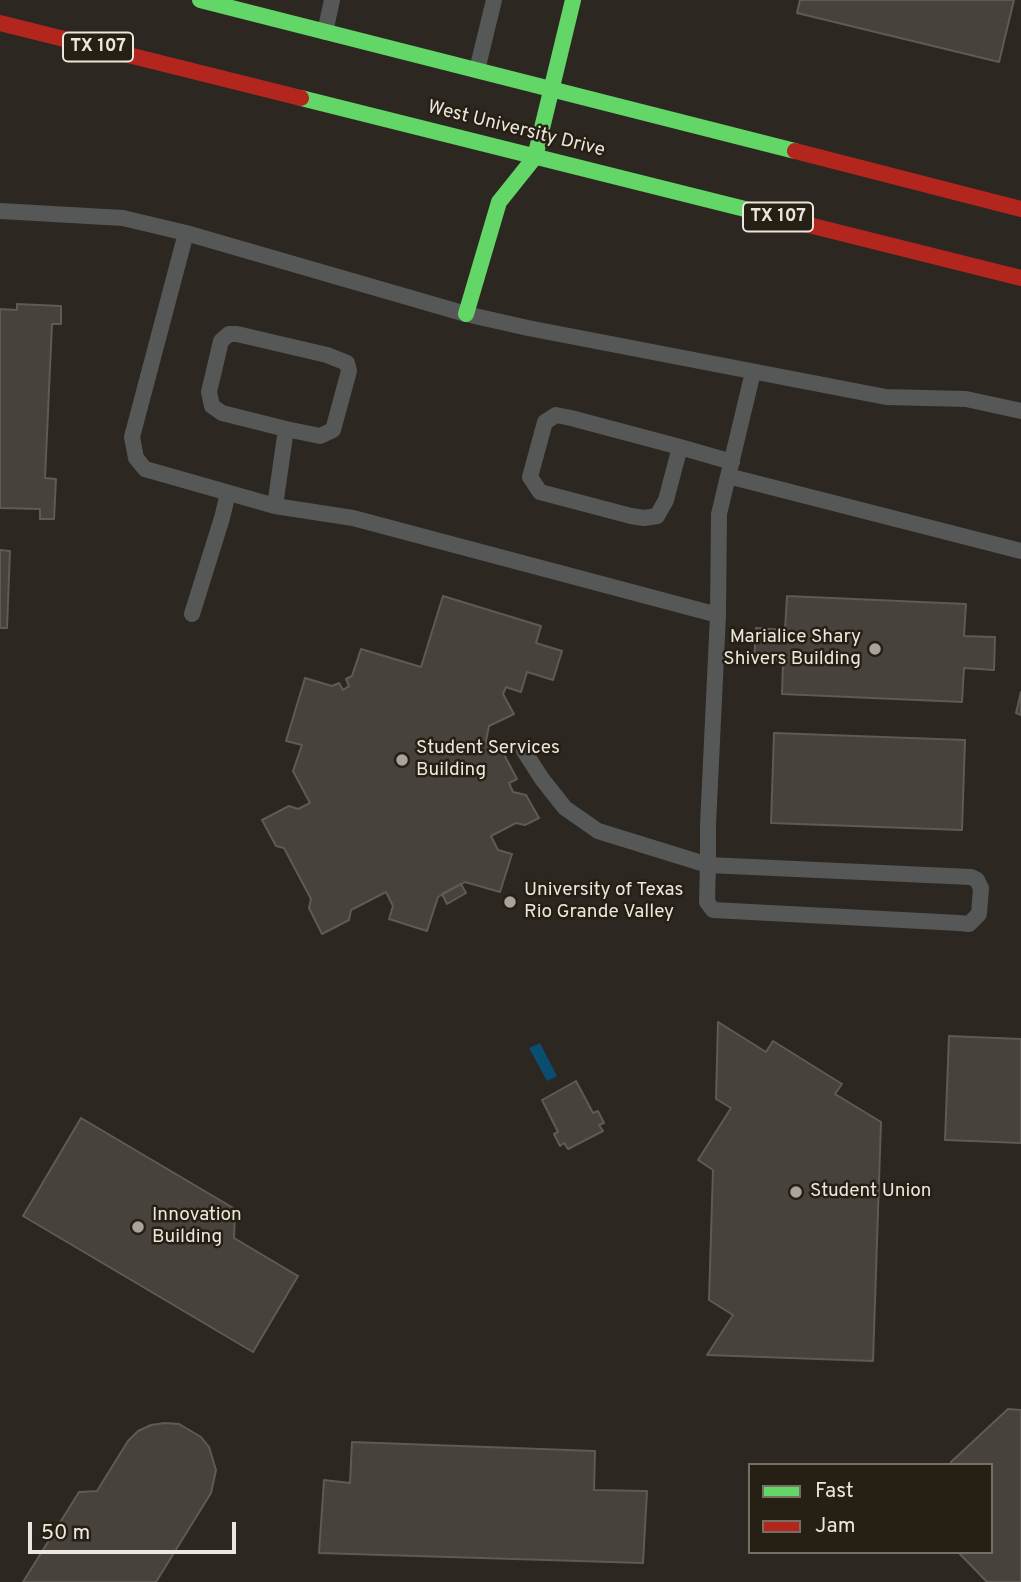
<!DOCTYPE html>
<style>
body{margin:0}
#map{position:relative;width:1021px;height:1582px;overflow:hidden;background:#2c2721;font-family:Overpass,sans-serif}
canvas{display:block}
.legend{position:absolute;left:748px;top:1463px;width:245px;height:91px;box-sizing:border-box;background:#261f13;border:2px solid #756f64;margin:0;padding:9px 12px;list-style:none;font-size:21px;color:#ece6de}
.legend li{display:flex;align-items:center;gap:14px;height:35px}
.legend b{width:35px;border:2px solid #756f64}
.scale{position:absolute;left:28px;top:1522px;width:208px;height:32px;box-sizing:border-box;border:4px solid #ece6de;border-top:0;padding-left:9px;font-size:21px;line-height:24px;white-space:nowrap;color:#ece6de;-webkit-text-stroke:5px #261f13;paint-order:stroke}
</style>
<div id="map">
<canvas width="1021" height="1582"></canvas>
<ul class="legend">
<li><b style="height:9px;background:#63d668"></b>Fast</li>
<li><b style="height:9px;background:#b3261e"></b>Jam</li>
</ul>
<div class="scale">50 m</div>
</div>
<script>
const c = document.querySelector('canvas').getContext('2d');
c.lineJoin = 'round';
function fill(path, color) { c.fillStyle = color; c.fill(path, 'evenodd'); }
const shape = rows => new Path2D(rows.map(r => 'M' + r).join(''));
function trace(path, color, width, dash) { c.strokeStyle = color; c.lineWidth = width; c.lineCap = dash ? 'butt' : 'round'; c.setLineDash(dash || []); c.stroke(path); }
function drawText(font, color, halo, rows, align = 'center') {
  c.font = font + ' Overpass,sans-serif'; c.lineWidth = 5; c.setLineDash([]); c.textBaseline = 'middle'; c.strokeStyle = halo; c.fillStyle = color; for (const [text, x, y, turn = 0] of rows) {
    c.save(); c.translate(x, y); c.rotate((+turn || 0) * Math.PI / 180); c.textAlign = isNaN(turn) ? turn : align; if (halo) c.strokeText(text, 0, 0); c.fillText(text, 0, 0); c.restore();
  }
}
const water = shape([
 [540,1043,557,1076,547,1081,529,1048]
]);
const building = shape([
 [800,0,1014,0,999,62,797,13,800,0],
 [17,304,61,306,61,324,52,324,45,478,56,479,54,519,40,519,40,509,0,508,0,309,17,310,17,304],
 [0,550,10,551,7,628,0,628,0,550],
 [443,596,541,626,536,643,562,651,553,680,527,672,521,692,506,687,503,694,514,714,489,726,486,741,491,749,499,745,517,779,509,783,513,792,526,795,539,818,525,825,516,823,491,836,498,850,512,854,500,892,465,882,438,897,427,931,389,919,393,906,386,892,351,910,349,920,322,934,309,908,311,899,284,848,276,846,262,820,289,806,298,809,310,803,293,771,302,745,286,741,305,678,332,686,339,683,343,690,349,686,346,679,352,676,361,649,421,667,443,596],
 [787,596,966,604,964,636,995,637,994,670,964,668,962,702,782,694,783,662,754,661,756,628,785,630,787,596],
 [1021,692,1021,715,1016,713,1021,692],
 [774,733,965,740,962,830,771,823,774,733],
 [461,884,466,893,447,904,442,894,461,884],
 [718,1022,766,1052,773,1041,842,1084,835,1094,881,1122,873,1361,707,1355,733,1315,709,1300,713,1170,698,1160,731,1108,716,1099,718,1022],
 [949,1036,1021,1039,1021,1143,945,1140,949,1036],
 [576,1081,593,1113,598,1111,604,1123,599,1125,603,1131,568,1149,564,1143,560,1146,554,1134,558,1132,542,1100,576,1081],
 [81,1118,235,1209,234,1238,298,1276,253,1352,23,1216,81,1118],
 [1008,1409,1021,1410,1021,1582,987,1582,958,1552,991,1552,991,1465,951,1465,951,1462,1008,1409],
 [165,1423,179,1424,201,1437,209,1447,216,1470,211,1493,156,1582,23,1582,79,1492,97,1491,128,1441,138,1431,151,1425,165,1423],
 [352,1442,595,1451,594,1490,647,1491,643,1563,319,1553,324,1480,350,1483,352,1442]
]);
const lane = shape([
 [325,32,332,0],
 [477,70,494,0],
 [0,211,123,218,186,233,466,314,528,328,886,397,966,399,1021,411],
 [186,233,132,437,136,458,145,469,275,506,353,518,718,615],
 [680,447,666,500,657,516,644,518,631,516,540,492,530,477,545,422,556,415,571,418,680,447,732,462],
 [728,476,1021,551],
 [275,506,286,429,320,436,333,430,349,371,347,363,327,355,237,334,229,334,221,341,209,392,212,406,222,413,286,429],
 [192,614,222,518,228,493],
 [524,751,542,779,565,808,598,831,708,865,971,877,977,880,981,888,979,914,969,924,959,923,713,910,707,902,708,865,708,825,718,615,719,514,753,372]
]);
const fast = shape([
 [200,0,795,151],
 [301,98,789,220],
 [466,314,499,202,535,157,573,0]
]);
const jam = shape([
 [0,23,301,98],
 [795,151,1021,209],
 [789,220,1021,278]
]);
const markers = [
 [875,649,7,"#a9a39c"],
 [402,760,7,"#a9a39c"],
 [510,902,7,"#a9a39c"],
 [796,1192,7,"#a9a39c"],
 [138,1227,7,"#a9a39c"]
];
const shields = [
 [98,47,70],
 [778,217,70]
];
const shieldNames = [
 ["TX 107",98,47],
 ["TX 107",778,217]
];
const streetNames = [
 ["West University Drive",516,130,14]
];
const poiNames = [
 ["Marialice Shary",861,638,"right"],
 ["Shivers Building",861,660,"right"],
 ["Student Services",416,749],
 ["Building",416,771],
 ["University of Texas",524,891],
 ["Rio Grande Valley",524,913],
 ["Student Union",810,1192],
 ["Innovation",152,1216],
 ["Building",152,1238]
];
fill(water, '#094d70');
fill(building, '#47423c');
trace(building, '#5f5a55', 2);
trace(lane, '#565757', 16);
trace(fast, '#63d668', 16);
trace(jam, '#b3261e', 16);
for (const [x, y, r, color] of markers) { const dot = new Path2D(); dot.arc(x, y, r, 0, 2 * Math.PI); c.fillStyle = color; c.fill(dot); trace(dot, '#261f13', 2.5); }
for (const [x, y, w] of shields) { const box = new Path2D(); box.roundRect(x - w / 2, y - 14.5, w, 29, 5); c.fillStyle = '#261f13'; c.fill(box); trace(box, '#ece6de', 2); }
drawText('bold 18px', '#ece6de', null, shieldNames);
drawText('19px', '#ece6de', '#261f13', streetNames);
drawText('19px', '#ece6de', '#261f13', poiNames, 'left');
</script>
